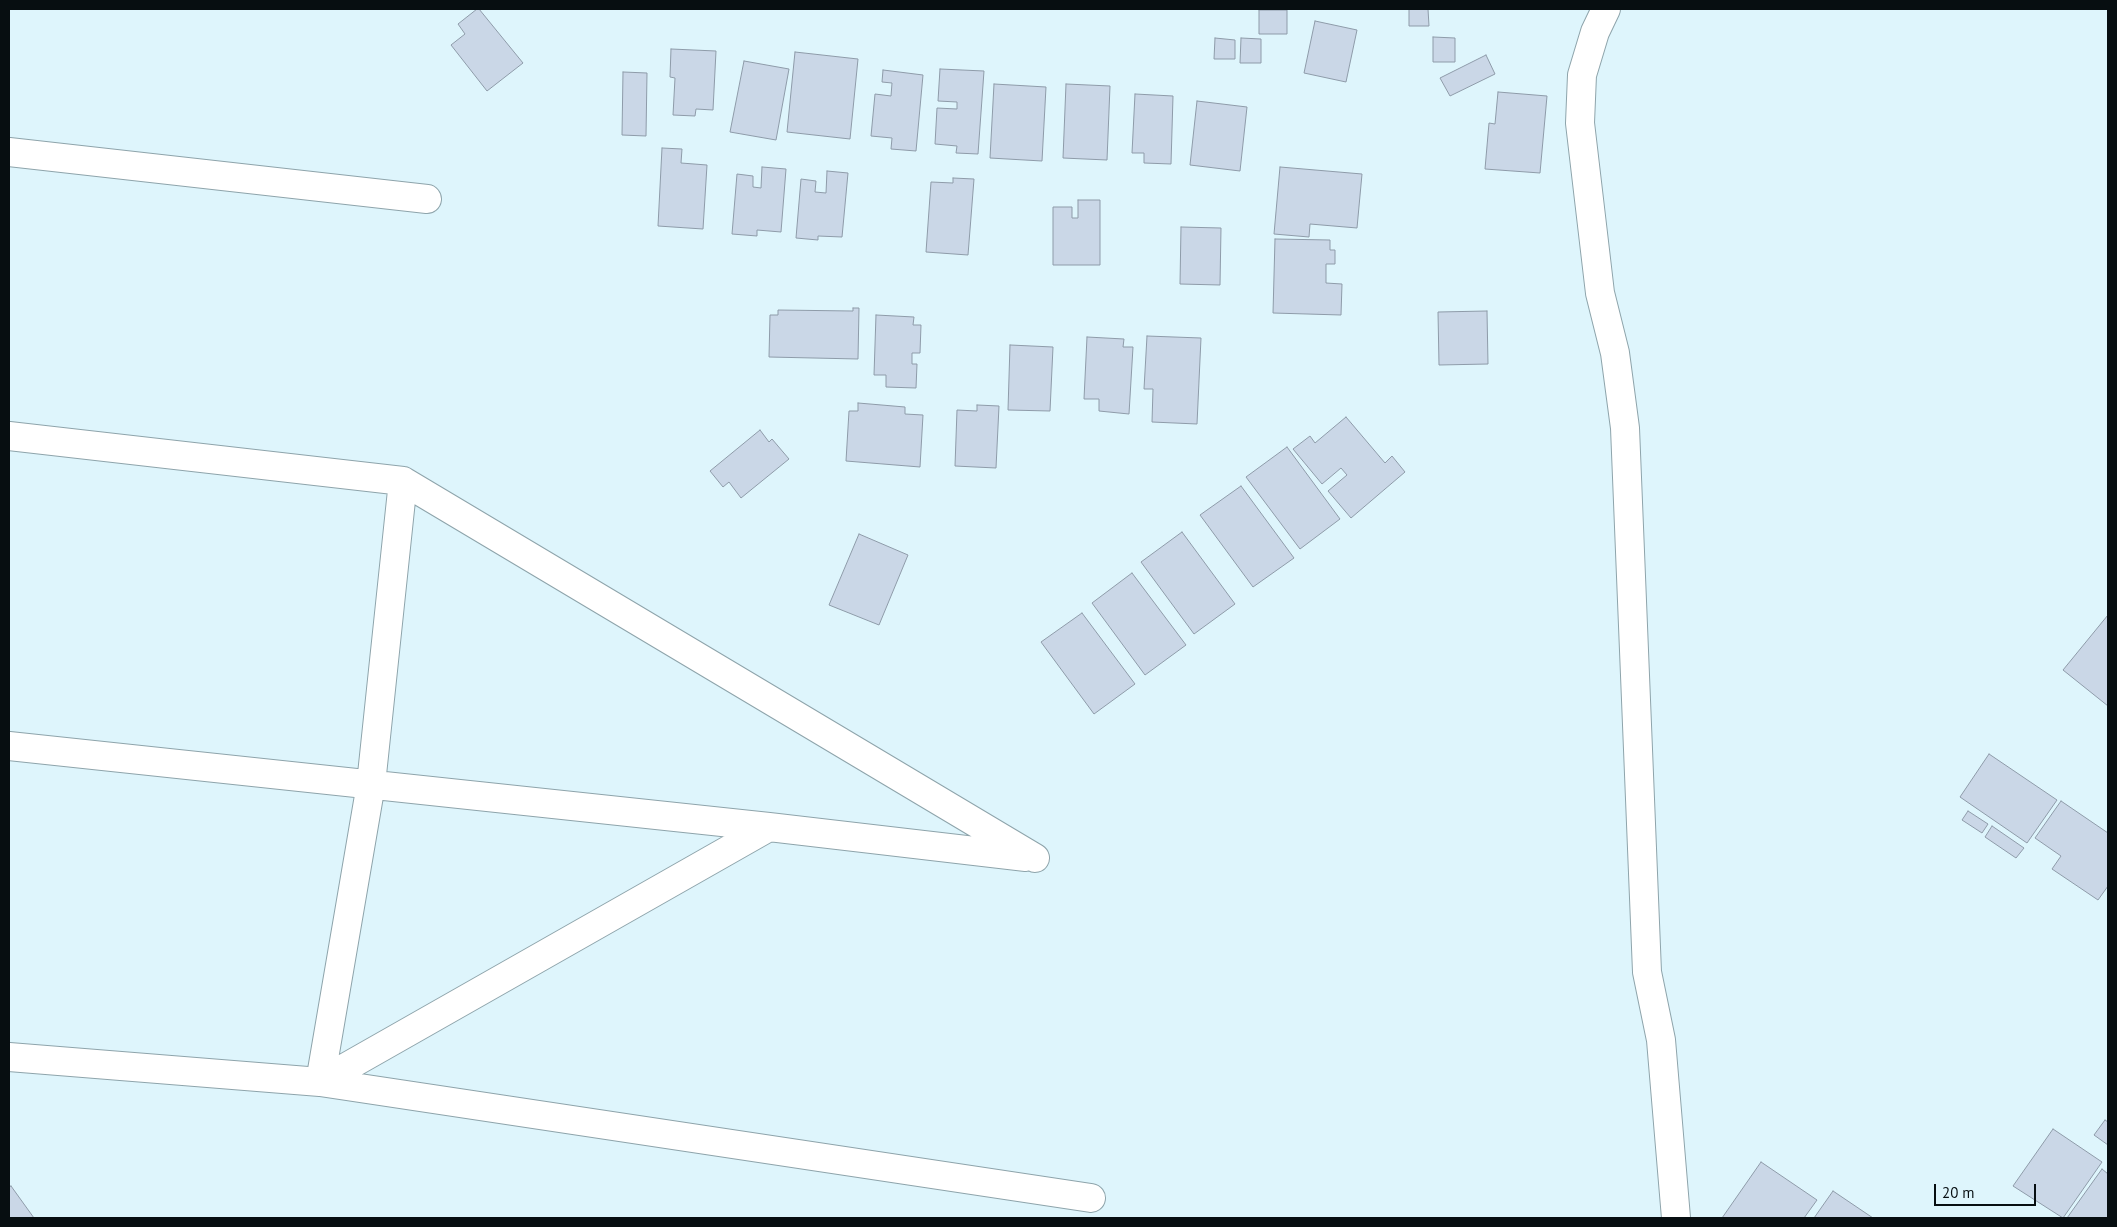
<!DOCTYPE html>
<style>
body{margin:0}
#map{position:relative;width:2117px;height:1227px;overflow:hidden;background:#def5fc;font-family:"PT Sans",sans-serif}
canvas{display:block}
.frame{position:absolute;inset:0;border:10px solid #070e11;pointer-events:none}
.scale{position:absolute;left:1934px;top:1184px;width:102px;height:22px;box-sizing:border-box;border:2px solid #070e11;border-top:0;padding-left:6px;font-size:15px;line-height:18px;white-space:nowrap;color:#070e11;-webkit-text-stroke:4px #def5fc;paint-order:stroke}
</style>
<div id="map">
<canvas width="2117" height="1227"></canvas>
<div class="frame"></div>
<div class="scale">20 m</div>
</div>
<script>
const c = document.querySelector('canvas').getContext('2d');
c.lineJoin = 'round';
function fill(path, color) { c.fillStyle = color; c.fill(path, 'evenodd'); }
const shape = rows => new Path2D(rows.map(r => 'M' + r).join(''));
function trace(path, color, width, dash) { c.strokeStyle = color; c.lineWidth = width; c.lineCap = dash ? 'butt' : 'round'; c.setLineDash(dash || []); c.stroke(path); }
const building = shape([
 [477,9,479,9,523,63,487,91,451,45,465,34,458,24,477,9],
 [1409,9,1428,9,1429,26,1409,26,1409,9],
 [1259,10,1287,10,1287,34,1259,34,1259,10],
 [1315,21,1357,30,1346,82,1304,73,1315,21],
 [1433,37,1455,38,1455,62,1433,62,1433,37],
 [1215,38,1235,40,1235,59,1214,59,1215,38],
 [1241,38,1261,39,1261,63,1240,63,1241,38],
 [671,49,716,51,713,110,696,109,695,116,673,115,675,78,670,77,671,49],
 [795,52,858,59,850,139,787,132,795,52],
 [1486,55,1495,74,1450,96,1440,78,1486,55],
 [744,61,789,69,776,140,730,132,744,61],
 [940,69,984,71,978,154,956,153,957,146,935,144,937,108,957,109,957,102,938,101,940,69],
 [883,70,923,75,916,151,891,149,892,138,871,136,875,94,891,96,892,83,882,82,883,70],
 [623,72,647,73,646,136,622,135,623,72],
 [994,84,1046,87,1042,161,990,158,994,84],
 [1066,84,1110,86,1107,160,1063,158,1066,84],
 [1498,92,1547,96,1540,173,1485,169,1489,123,1495,124,1498,92],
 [1135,94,1173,96,1171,164,1144,163,1144,153,1132,153,1135,94],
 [1197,101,1247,107,1240,171,1190,165,1197,101],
 [662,148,682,149,681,163,707,165,703,229,658,226,662,148],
 [762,167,786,169,781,232,757,230,757,236,732,234,737,174,753,176,753,187,761,188,762,167],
 [1280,167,1362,174,1357,228,1310,224,1309,237,1274,234,1280,167],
 [827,171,848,173,842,237,818,236,818,240,796,238,801,179,816,181,815,192,826,193,827,171],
 [953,178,974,179,968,255,926,252,931,182,953,183,953,178],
 [1078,200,1100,200,1100,265,1053,265,1053,207,1072,207,1072,218,1078,218,1078,200],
 [1181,227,1221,228,1220,285,1180,284,1181,227],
 [1275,239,1330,240,1330,250,1335,250,1335,264,1326,264,1326,283,1342,284,1341,315,1273,313,1275,239],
 [853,308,859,308,858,359,769,357,770,315,778,315,778,310,853,311,853,308],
 [1487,311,1488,364,1439,365,1438,312,1487,311],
 [876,315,914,317,913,325,921,325,920,353,912,353,912,364,917,364,916,388,886,387,886,375,874,375,876,315],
 [1147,336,1201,338,1197,424,1152,422,1153,389,1144,389,1147,336],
 [1087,337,1124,339,1123,347,1133,347,1129,414,1099,411,1099,399,1084,399,1087,337],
 [1010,345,1053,347,1050,411,1008,410,1010,345],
 [858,403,905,407,905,414,923,415,920,467,846,461,849,411,858,411,858,403],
 [977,405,999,406,996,468,955,466,957,410,977,411,977,405],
 [1346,417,1385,463,1392,456,1405,472,1351,518,1328,491,1347,475,1341,468,1322,484,1293,449,1310,436,1315,443,1346,417],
 [760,430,769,442,772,439,789,459,741,498,729,482,723,487,710,471,760,430],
 [1287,447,1340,519,1300,549,1246,477,1287,447],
 [1241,486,1294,558,1253,587,1200,515,1241,486],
 [1182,532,1235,604,1194,634,1141,562,1182,532],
 [859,534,908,555,879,625,829,605,859,534],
 [1132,573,1186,645,1145,675,1092,603,1132,573],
 [1082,613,1135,684,1094,714,1041,642,1082,613],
 [2108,615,2108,706,2063,670,2108,615],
 [1989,754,2057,800,2027,843,1960,797,1989,754],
 [2061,801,2108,833,2108,886,2098,900,2052,869,2061,856,2035,838,2061,801],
 [1968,811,1988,824,1982,833,1962,820,1968,811],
 [1992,826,2024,848,2016,858,1985,837,1992,826],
 [2105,1120,2108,1122,2108,1145,2094,1135,2105,1120],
 [2053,1129,2102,1162,2063,1218,2013,1186,2053,1129],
 [1761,1162,1817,1200,1804,1218,1722,1218,1761,1162],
 [2102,1169,2108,1174,2108,1218,2067,1218,2102,1169],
 [11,1186,34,1218,9,1218,9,1187,11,1186],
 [1833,1191,1873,1218,1814,1218,1833,1191]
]);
const minor = shape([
 [1606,9,1595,32,1582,75,1580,123,1600,293,1615,353,1625,428,1647,972,1661,1040,1676,1218],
 [9,152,427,199],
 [9,436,403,481,1035,858],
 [9,746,769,827,1026,857],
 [9,1057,320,1082,1091,1198],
 [320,1082,371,784,403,481],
 [320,1082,769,827]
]);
fill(building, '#cad7e7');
trace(building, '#8e9ba9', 1);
trace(minor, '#8ea4ab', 30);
trace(minor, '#fff', 28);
</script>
